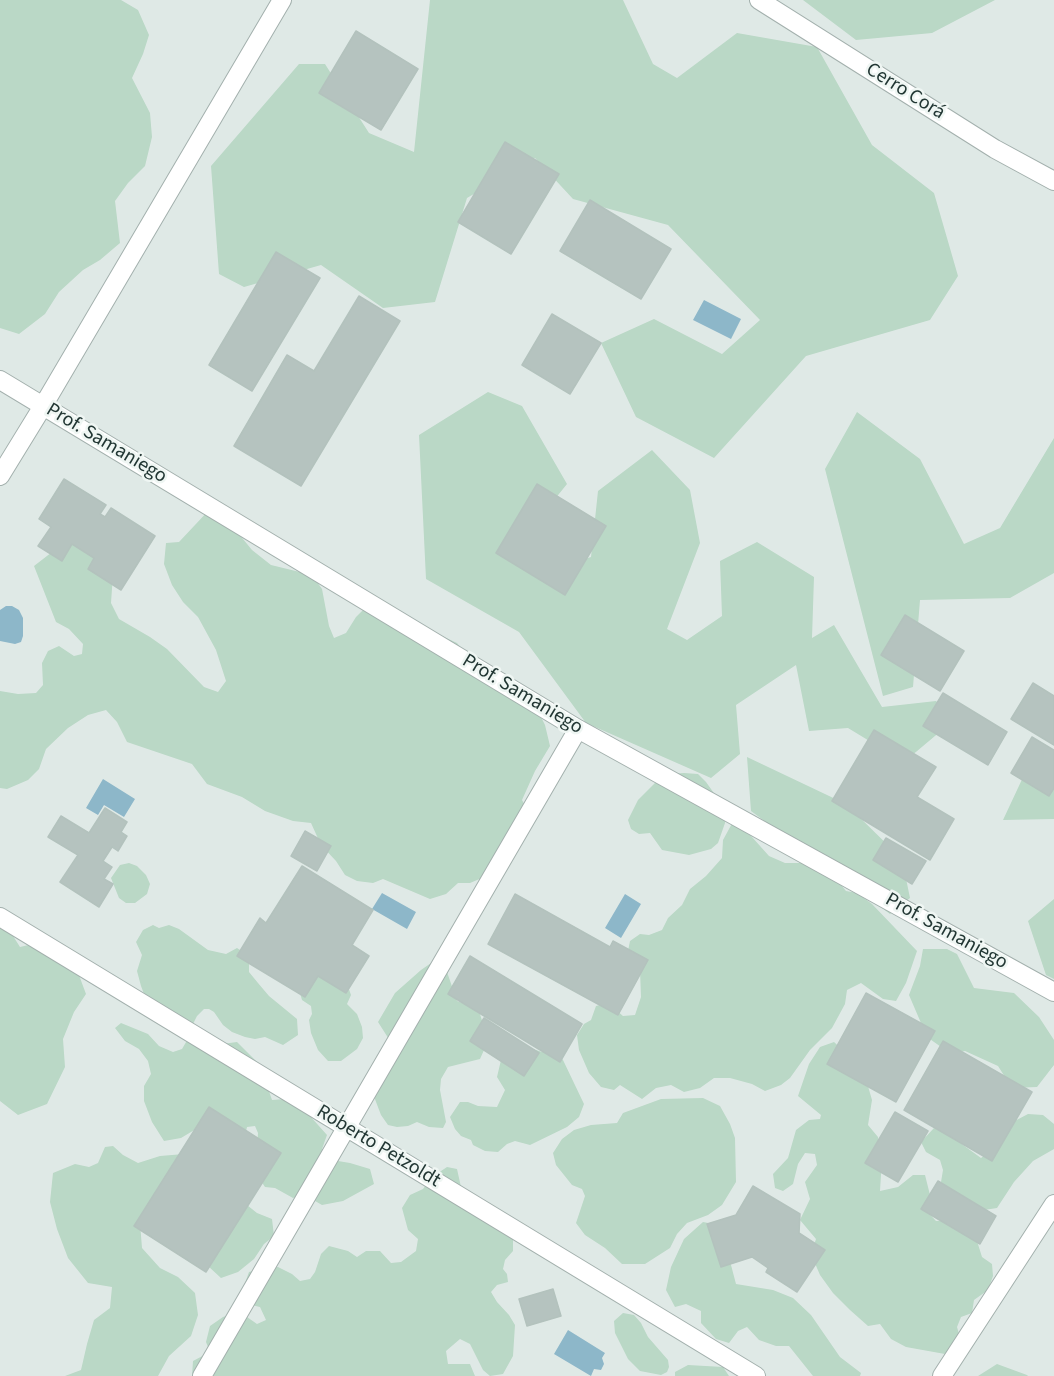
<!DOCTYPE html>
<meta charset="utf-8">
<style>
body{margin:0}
canvas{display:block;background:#dfe9e6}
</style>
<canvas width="1054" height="1376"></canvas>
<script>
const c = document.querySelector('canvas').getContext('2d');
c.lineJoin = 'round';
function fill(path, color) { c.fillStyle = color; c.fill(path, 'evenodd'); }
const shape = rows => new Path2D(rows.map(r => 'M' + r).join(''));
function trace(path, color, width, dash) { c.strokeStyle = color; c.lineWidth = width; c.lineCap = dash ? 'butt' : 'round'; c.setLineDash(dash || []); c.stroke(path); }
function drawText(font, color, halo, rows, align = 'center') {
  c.font = font + ' "Source Sans 3",sans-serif'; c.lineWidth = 5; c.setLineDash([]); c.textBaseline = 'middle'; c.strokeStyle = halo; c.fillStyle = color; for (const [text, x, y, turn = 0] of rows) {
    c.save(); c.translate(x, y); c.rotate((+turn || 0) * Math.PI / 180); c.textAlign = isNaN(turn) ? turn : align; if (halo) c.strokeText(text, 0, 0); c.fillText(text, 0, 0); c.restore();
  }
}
const green = shape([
 [0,0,121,0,138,10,149,35,143,54,132,78,150,113,152,137,145,166,128,183,115,201,120,243,100,260,83,270,59,292,45,314,19,334,0,328],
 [430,0,623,0,653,64,677,78,737,33,817,47,872,145,934,193,958,276,930,320,806,356,714,458,636,417,601,343,654,319,722,354,760,320,668,225,573,199,535,158,467,198,435,302,383,308,321,265,244,287,219,274,211,166,299,64,325,64,369,133,414,152],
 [803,0,995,0,932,33,856,40],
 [488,392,522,406,567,484,517,546,542,573,591,557,598,491,652,450,690,490,700,543,667,629,687,640,722,616,720,561,757,542,814,577,812,638,834,625,882,707,936,701,954,720,904,762,848,728,809,731,796,665,736,705,740,754,711,778,586,723,519,632,426,579,419,435],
 [857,412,920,459,964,544,1000,528,1054,438,1054,573,1010,598,920,600,913,687,883,696,825,469],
 [210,509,224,516,252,550,271,565,312,575,322,589,329,626,334,638,346,633,356,617,368,605,382,602,395,608,417,636,429,639,442,636,457,643,471,660,537,709,545,725,550,746,535,771,522,800,528,811,489,875,470,883,458,883,446,894,430,899,383,879,373,883,357,881,345,875,336,861,321,845,311,823,293,821,265,811,242,797,207,784,192,764,127,742,117,722,106,710,88,715,68,728,46,749,39,769,28,780,7,789,0,788,0,691,18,694,36,693,43,685,42,663,48,651,59,646,74,656,82,654,83,644,69,629,56,622,34,566,56,549,68,535,113,574,111,603,119,619,150,637,167,649,204,687,218,692,226,681,216,650,198,617,183,602,172,585,164,564,166,543,179,542],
 [747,757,846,804,902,859,910,898,890,914,751,811],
 [684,773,698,774,706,782,716,796,725,816,725,823,718,843,711,849,689,855,662,850,650,833,639,834,631,829,628,820,638,800,660,778,670,774],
 [1025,773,1054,775,1054,819,1003,820],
 [735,818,769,856,785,863,804,863,837,880,846,891,857,893,872,904,917,951,906,983,896,1001,883,999,861,983,847,990,845,1004,832,1028,810,1050,790,1078,781,1085,765,1091,752,1084,730,1078,714,1078,700,1088,684,1092,671,1085,656,1088,642,1099,620,1085,614,1090,601,1087,589,1073,579,1050,577,1035,584,1024,591,1020,596,1006,608,1003,623,1016,635,1015,641,997,640,970,628,951,630,941,640,934,649,935,662,930,668,918,682,905,690,889,706,876,722,858,723,840],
 [129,863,137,866,146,875,150,884,147,894,135,903,126,903,119,898,111,878,120,865],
 [1054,899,1054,979,1046,975,1028,921],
 [0,909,8,928,20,947,37,943,70,951,86,994,74,1012,63,1039,65,1067,47,1104,18,1115,0,1101],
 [153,925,159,928,169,925,179,929,208,950,226,954,237,948,249,956,249,972,258,983,269,996,297,1019,298,1035,283,1045,265,1037,255,1039,245,1037,232,1032,223,1025,214,1012,209,1009,204,1009,197,1016,193,1024,180,1032,165,1028,152,1015,141,986,137,971,142,955,136,942,143,930],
 [923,949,947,949,957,954,974,988,1014,993,1039,1017,1054,1040,1054,1065,1037,1087,1012,1088,998,1066,965,1051,951,1054,927,1037,909,995,920,966],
 [434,961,447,972,457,1001,468,1005,480,1014,484,1027,481,1039,484,1050,480,1059,448,1067,441,1079,440,1090,446,1122,443,1128,429,1127,417,1122,408,1126,397,1127,388,1125,381,1115,373,1094,392,1044,378,1022,395,993,421,970],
 [308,964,345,978,351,995,347,1004,357,1014,362,1027,363,1038,357,1049,341,1061,328,1061,318,1050,311,1033,309,1020,312,1014,311,1006,302,1000,298,986],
 [121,1023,148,1034,159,1046,173,1052,182,1049,189,1037,222,1044,237,1042,260,1065,272,1100,285,1099,310,1116,327,1135,322,1149,332,1160,350,1163,370,1169,374,1184,343,1201,322,1205,303,1194,293,1198,275,1188,265,1187,259,1178,256,1162,258,1133,255,1126,247,1127,244,1140,196,1129,181,1138,164,1141,152,1122,144,1101,144,1086,151,1074,148,1061,139,1049,125,1041,115,1028],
 [834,1042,863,1069,872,1100,868,1125,878,1137,882,1158,880,1191,898,1187,913,1175,925,1175,930,1195,924,1208,936,1221,949,1221,977,1241,982,1257,992,1264,993,1276,988,1290,974,1300,972,1313,961,1317,957,1327,961,1341,955,1352,945,1354,906,1347,891,1339,880,1324,868,1326,850,1310,833,1293,820,1275,811,1254,816,1239,800,1220,810,1199,805,1182,817,1165,815,1154,805,1153,798,1164,793,1184,783,1191,775,1188,773,1174,788,1158,796,1130,809,1120,820,1119,821,1115,798,1096,809,1064,820,1047],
 [527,1047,542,1052,554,1050,563,1060,584,1104,579,1117,567,1127,530,1145,515,1141,507,1144,498,1152,485,1151,473,1145,471,1140,461,1136,455,1129,450,1117,460,1102,468,1102,478,1106,497,1107,505,1090,497,1077,501,1060],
 [703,1098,720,1106,730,1124,735,1138,736,1182,722,1205,708,1215,687,1223,677,1234,670,1248,645,1264,622,1264,605,1248,585,1235,576,1223,585,1196,582,1189,572,1185,556,1165,553,1153,562,1139,574,1130,591,1125,617,1123,623,1113,661,1099],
 [1028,1114,1043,1115,1054,1124,1054,1149,1033,1161,1014,1182,997,1208,984,1210,948,1192,941,1182,943,1170,940,1160,926,1152,921,1142,934,1128,952,1137,981,1158,992,1149,1009,1124],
 [113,1146,123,1155,138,1163,160,1156,184,1154,140,1223,142,1248,160,1268,178,1277,195,1293,198,1315,191,1336,169,1356,158,1376,65,1376,81,1370,87,1344,94,1320,110,1308,112,1287,88,1283,68,1258,57,1229,50,1202,53,1173,75,1164,89,1167,98,1163,105,1147],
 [447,1167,457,1169,463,1196,513,1233,513,1251,505,1260,503,1269,507,1274,508,1282,497,1285,491,1292,497,1302,509,1315,515,1325,513,1356,503,1374,490,1376,483,1370,470,1344,460,1339,446,1351,448,1364,470,1364,475,1376,192,1376,193,1361,210,1352,206,1342,210,1326,223,1317,235,1313,247,1317,257,1324,266,1320,260,1307,247,1304,241,1294,249,1272,264,1268,278,1267,292,1274,300,1281,310,1279,315,1272,321,1254,329,1246,348,1251,357,1257,366,1251,380,1251,391,1263,401,1262,416,1251,418,1239,408,1230,402,1208,410,1195,423,1189,432,1177],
 [242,1201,257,1213,272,1219,274,1236,264,1244,254,1259,238,1272,221,1278,208,1266],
 [703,1222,719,1225,721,1246,731,1265,736,1284,773,1290,793,1298,811,1315,840,1357,861,1373,860,1376,813,1376,789,1346,776,1346,759,1340,747,1327,738,1331,729,1343,716,1339,701,1323,701,1311,686,1304,675,1307,666,1290,671,1267,684,1239],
 [623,1313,634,1315,641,1323,648,1337,668,1360,669,1367,667,1372,661,1375,640,1371,628,1359,615,1333,614,1321],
 [997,1364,1027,1375,1028,1376,978,1376],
 [688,1365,723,1367,729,1376,675,1376,675,1372]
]);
const water = shape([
 [704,300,741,319,731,339,693,320],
 [6,606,12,606,19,610,23,618,23,636,21,642,15,644,0,641,0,610],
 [103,779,135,799,124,817,104,805,98,815,86,808],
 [382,893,416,912,407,929,372,909],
 [625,894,641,904,621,938,605,928],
 [568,1330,605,1353,602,1358,604,1364,601,1370,594,1369,591,1376,554,1354]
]);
const building = shape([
 [356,31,418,69,381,130,319,93,356,31],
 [505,142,559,174,511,254,458,222,505,142],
 [590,200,671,249,641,299,560,251,590,200],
 [276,252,320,278,252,391,209,365,276,252],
 [359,296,400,321,301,486,234,446,287,355,314,371,359,296],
 [552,314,601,343,570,394,522,365,552,314],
 [64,479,106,505,100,514,105,517,111,508,155,536,121,590,88,569,94,558,72,544,62,561,38,546,51,527,39,519,64,479],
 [537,484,606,526,565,595,496,553,537,484],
 [905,615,964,651,940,691,881,655,905,615],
 [1033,683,1054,696,1054,745,1011,719,1033,683],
 [943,693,1007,732,988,765,923,726,943,693],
 [874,730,936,767,917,797,954,819,930,860,832,801,874,730],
 [1032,737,1054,750,1054,788,1049,796,1011,773,1032,737],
 [105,808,127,822,121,832,127,836,118,851,112,847,103,861,112,867,104,879,113,884,99,907,60,882,78,855,48,837,61,816,89,833,105,808],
 [305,831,331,846,317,871,291,856,305,831],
 [886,838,926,861,912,884,873,860,886,838],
 [302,866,373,910,352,945,369,956,346,993,318,976,305,997,237,956,260,918,266,923,302,866],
 [515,894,610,947,613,941,648,960,618,1015,488,944,515,894],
 [470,956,582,1024,560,1062,448,994,470,956],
 [866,993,935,1031,896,1102,827,1064,866,993],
 [484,1018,539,1053,524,1076,470,1041,484,1018],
 [943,1041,1032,1092,992,1161,904,1110,943,1041],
 [209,1107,281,1153,206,1272,134,1226,209,1107],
 [895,1112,928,1131,898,1182,865,1163,895,1112],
 [938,1181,996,1216,980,1244,921,1209,938,1181],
 [753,1186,800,1214,799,1233,825,1250,797,1292,766,1272,768,1268,752,1257,721,1267,707,1224,736,1215,753,1186],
 [553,1289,561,1316,527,1326,519,1299,553,1289]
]);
const minor = shape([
 [759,0,995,149,1054,181],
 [0,380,578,729,1054,992],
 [0,476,43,406,282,0],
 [0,917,756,1376],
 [202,1376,578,729],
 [942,1376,1054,1204]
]);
const streetNames = [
 ["Cerro Corá",905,92,32],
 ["Prof. Samaniego",106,444,31],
 ["Prof. Samaniego",522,695,31],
 ["Prof. Samaniego",946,932,29],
 ["Roberto Petzoldt",378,1147,31]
];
fill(green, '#bad8c6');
fill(water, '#8db7c9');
fill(building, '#b5c3bf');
trace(building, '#b3c2bd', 1.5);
trace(minor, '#a3b0ad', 20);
trace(minor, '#fff', 18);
drawText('20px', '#223734', '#eff6f3', streetNames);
</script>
